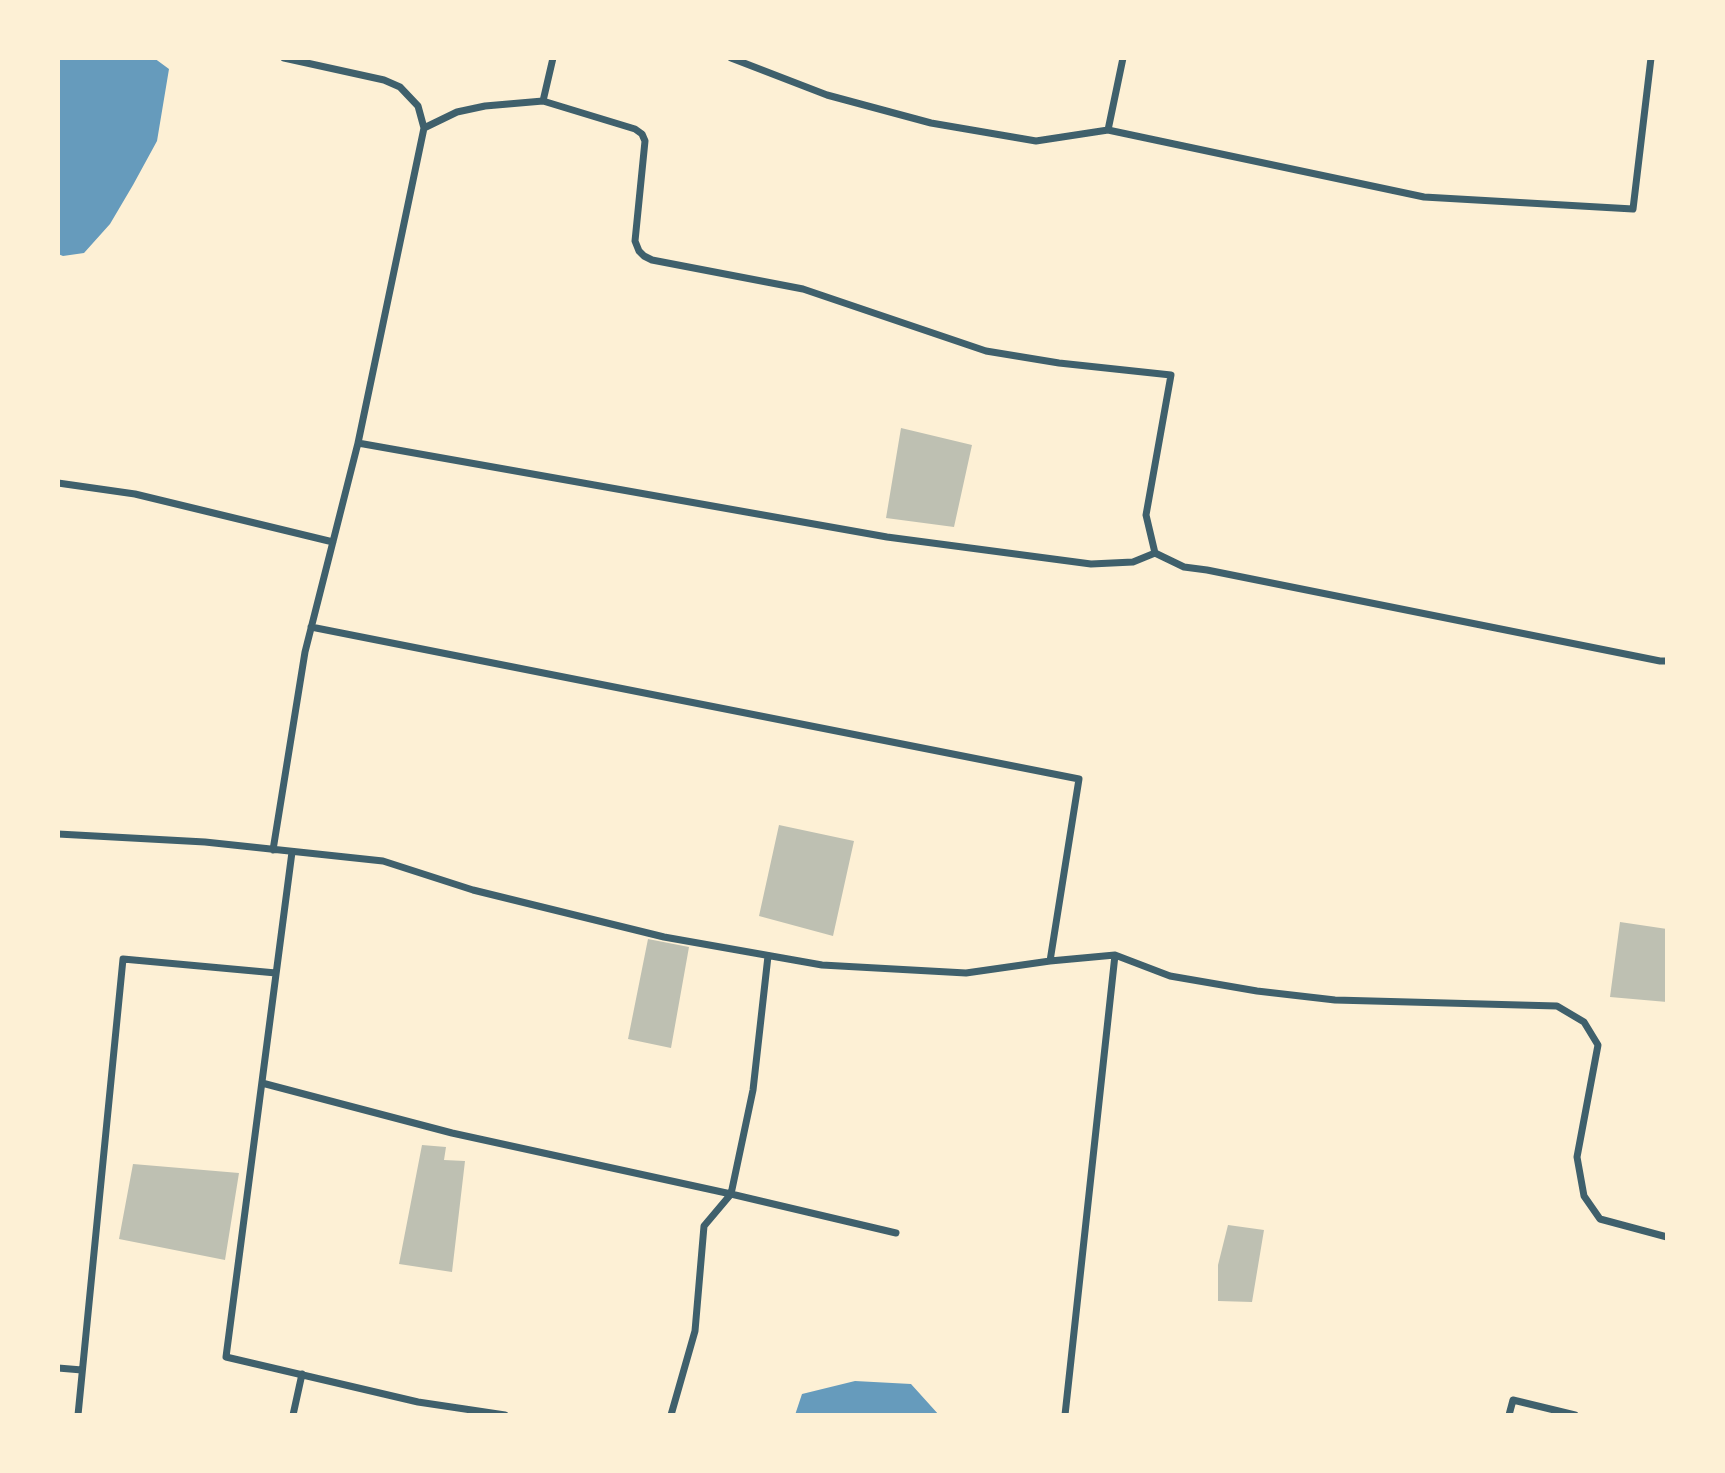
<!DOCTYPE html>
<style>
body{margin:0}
#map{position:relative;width:1725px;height:1473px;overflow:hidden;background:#fdf0d5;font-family:"Open Sans",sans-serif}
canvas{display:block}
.frame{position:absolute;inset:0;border:60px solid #fdf0d5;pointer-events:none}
</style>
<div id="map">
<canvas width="1725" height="1473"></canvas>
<div class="frame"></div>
</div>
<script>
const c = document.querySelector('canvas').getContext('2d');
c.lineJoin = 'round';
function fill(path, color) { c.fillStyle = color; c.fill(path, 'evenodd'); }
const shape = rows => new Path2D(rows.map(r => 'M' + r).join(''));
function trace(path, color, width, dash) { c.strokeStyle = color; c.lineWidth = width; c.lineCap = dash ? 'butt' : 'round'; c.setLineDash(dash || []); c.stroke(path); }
const water = shape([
 [58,58,154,58,169,69,157,141,133,185,110,224,84,253,63,256,58,254],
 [855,1381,911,1384,939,1415,795,1415,802,1394]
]);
const building = shape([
 [901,428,972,445,954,527,886,518],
 [779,825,854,841,833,936,759,916],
 [1620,922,1667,929,1667,1002,1610,997],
 [648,939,689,947,671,1048,628,1039],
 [422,1145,446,1147,444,1160,465,1161,452,1272,399,1264],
 [133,1164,239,1173,225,1260,119,1239],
 [1228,1225,1264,1230,1252,1302,1218,1301,1218,1265]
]);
const minor = shape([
 [284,58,384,80,400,87,418,106,424,128],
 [731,58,827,95,931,123,1036,141,1108,130,1123,58],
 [543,101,635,129,642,134,645,141,635,241,639,251,644,256,652,260,803,289,986,351,1059,363,1171,375,1146,515,1155,553],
 [1108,130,1424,197,1633,209,1651,58],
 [358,443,424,128,457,112,485,106,543,101,553,58],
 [58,483,135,494,333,542],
 [311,627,1079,779,1050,961],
 [58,834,205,842,383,861,473,890,664,937,822,965,966,973,1050,961,1115,955,1170,976,1257,991,1335,1000,1557,1006,1584,1022,1598,1045,1577,1157,1584,1196,1600,1219,1667,1237],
 [273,850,305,652,358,443,887,537,1091,564,1133,562,1155,553,1184,567,1207,570,1660,661,1667,661],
 [292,852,226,1357,418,1402,505,1415],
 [262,1083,452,1133,731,1194,896,1233],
 [58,1368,82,1370],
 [78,1415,123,959,276,973],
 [293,1415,302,1374],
 [671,1415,695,1331,704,1226,731,1194,753,1090,768,956],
 [1065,1415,1115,955],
 [1509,1415,1513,1400,1575,1415]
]);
fill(water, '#669bbc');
fill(building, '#bec0b2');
trace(minor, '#3f606c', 7);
</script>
